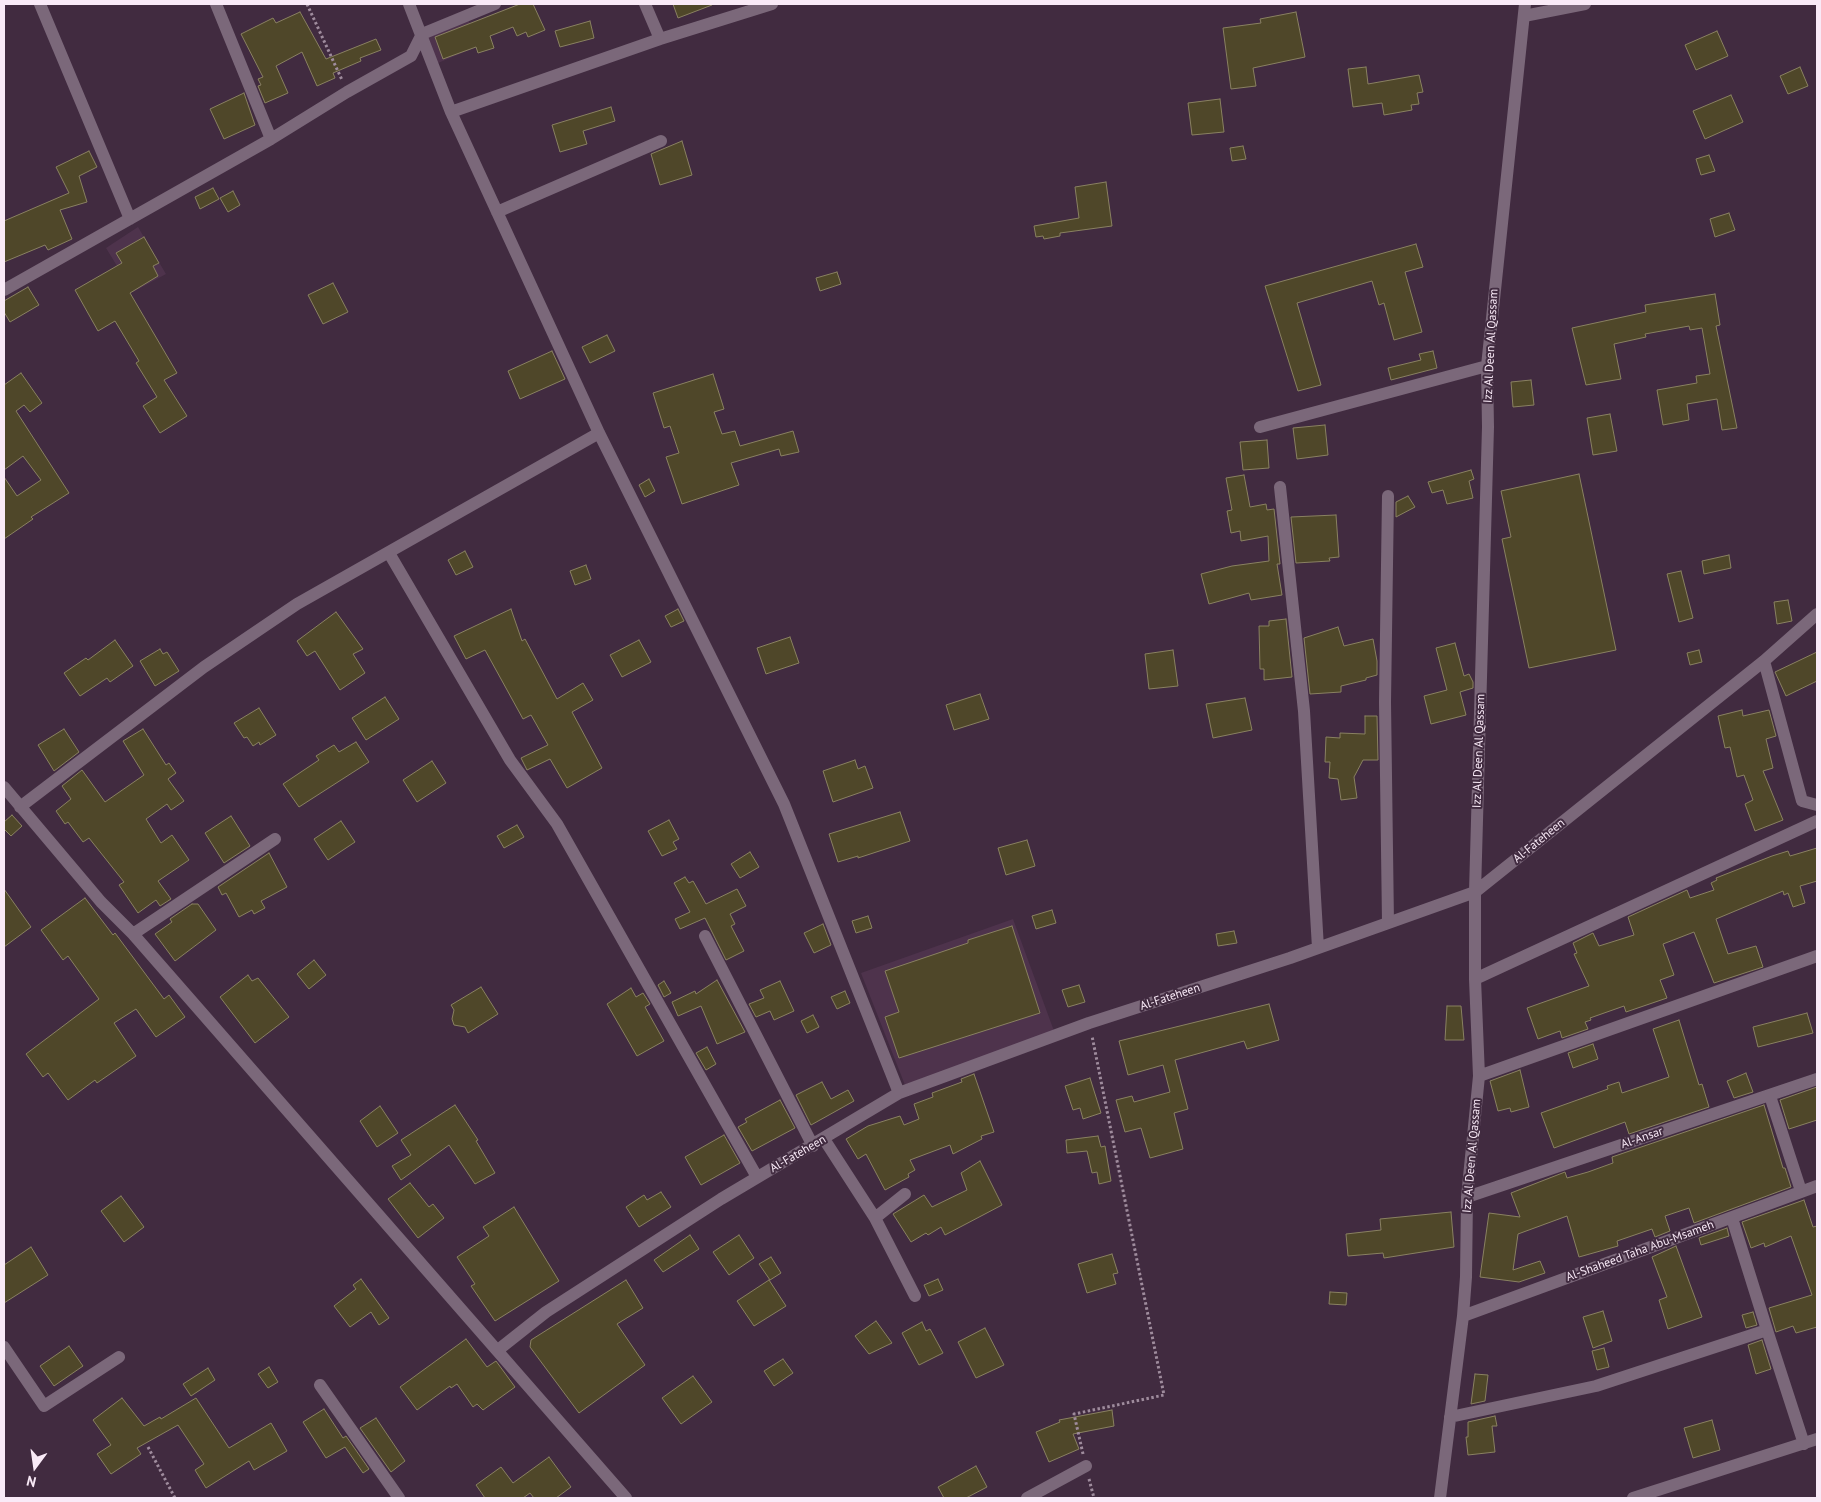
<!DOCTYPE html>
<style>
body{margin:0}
#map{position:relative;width:1821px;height:1502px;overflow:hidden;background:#412b40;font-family:"PT Sans",sans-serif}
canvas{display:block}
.frame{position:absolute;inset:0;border:5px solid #f9eaf7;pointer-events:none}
.north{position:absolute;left:10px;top:1442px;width:50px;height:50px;-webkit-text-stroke:4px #412b40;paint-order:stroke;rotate:194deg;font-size:14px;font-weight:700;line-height:20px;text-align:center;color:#f9eaf7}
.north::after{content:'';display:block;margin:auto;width:18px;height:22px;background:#f9eaf7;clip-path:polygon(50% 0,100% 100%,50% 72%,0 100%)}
</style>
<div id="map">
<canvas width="1821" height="1502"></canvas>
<div class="frame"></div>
<div class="north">N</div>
</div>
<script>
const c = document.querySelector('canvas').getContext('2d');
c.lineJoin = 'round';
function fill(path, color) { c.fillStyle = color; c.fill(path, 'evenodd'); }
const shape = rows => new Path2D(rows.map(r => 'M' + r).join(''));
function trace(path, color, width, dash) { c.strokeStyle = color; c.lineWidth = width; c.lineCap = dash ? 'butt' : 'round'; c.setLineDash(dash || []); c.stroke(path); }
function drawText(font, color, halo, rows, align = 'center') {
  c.font = font + ' "PT Sans",sans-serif'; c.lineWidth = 4; c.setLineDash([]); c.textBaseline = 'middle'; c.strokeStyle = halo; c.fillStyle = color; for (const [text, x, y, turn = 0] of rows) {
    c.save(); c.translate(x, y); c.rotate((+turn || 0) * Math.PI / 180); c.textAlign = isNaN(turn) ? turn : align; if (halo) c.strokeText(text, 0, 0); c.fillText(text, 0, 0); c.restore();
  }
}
const built = shape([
 [468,18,475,40,472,41,474,48,438,63,425,35],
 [138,227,166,274,133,292,106,248],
 [1013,919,1054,1031,905,1085,861,973]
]);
const building = shape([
 [520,4,533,4,545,30,528,37,526,32,517,36,513,27,490,36,494,48,478,53,476,47,443,59,435,37,520,4],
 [673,4,712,4,712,5,678,18,673,4],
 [300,12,326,59,376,39,381,50,360,58,361,61,333,73,335,78,317,86,302,52,276,66,288,93,265,103,258,86,261,85,258,79,263,77,241,34,273,18,276,23,300,12],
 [1296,12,1305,57,1253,68,1256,86,1231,89,1223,28,1261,23,1260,19,1296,12],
 [590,21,594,38,560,47,555,31,590,21],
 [1717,31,1728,56,1696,70,1685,45,1717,31],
 [1366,67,1368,84,1419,75,1423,92,1417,93,1419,104,1411,105,1412,110,1384,115,1382,103,1353,107,1348,69,1366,67],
 [1800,67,1808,86,1788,94,1780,76,1800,67],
 [244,93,255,125,224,139,210,109,244,93],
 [1731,95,1743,122,1705,139,1693,111,1731,95],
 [1220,99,1224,132,1192,135,1188,103,1220,99],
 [611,107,615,121,583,131,587,144,560,152,552,125,611,107],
 [682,141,692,175,660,185,651,154,682,141],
 [1243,146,1246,159,1232,161,1230,148,1243,146],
 [89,151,97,167,79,176,87,202,60,210,72,239,48,250,45,245,4,262,4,221,69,193,56,167,89,151],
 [1709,155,1715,171,1701,175,1696,159,1709,155],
 [1106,182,1112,226,1060,233,1060,236,1044,239,1043,236,1036,237,1034,226,1079,218,1075,187,1106,182],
 [213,188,219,199,200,209,195,197,213,188],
 [233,191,240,205,228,212,220,198,233,191],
 [1729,213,1735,230,1715,237,1710,219,1729,213],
 [144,237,159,263,153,266,158,276,130,293,177,373,164,380,187,416,160,433,143,406,157,397,136,363,139,361,115,321,98,331,75,290,122,263,116,253,144,237],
 [1416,244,1423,267,1405,272,1422,332,1394,340,1384,303,1379,305,1372,281,1297,303,1321,385,1298,391,1265,286,1416,244],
 [837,272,841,284,820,291,816,278,837,272],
 [333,283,348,312,323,324,308,295,333,283],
 [28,287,39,305,10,322,4,312,4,301,28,287],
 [1715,294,1720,325,1716,326,1737,428,1722,430,1717,399,1687,404,1689,420,1663,425,1657,390,1697,383,1696,376,1710,374,1702,328,1690,330,1689,326,1645,334,1646,337,1614,344,1621,379,1586,385,1572,328,1646,312,1645,305,1715,294],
 [607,335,615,351,590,363,582,347,607,335],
 [552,351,565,379,520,399,508,371,552,351],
 [1433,351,1437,368,1391,380,1388,368,1421,360,1419,354,1433,351],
 [21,373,42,403,30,412,24,405,16,411,69,493,31,517,33,519,4,539,4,477,17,496,41,480,23,456,4,470,4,385,21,373],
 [713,374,724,409,714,412,722,434,735,431,740,446,793,431,799,452,781,456,779,449,731,463,739,485,682,504,666,457,679,453,670,426,664,428,653,393,713,374],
 [1531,380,1534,405,1513,407,1511,382,1531,380],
 [1610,414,1617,451,1593,455,1587,418,1610,414],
 [1325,425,1328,455,1297,459,1293,428,1325,425],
 [1267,440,1269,468,1243,470,1240,442,1267,440],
 [1471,470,1474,479,1469,481,1473,498,1447,504,1443,490,1432,493,1428,482,1471,470],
 [1579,474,1616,650,1529,668,1502,539,1511,537,1501,491,1579,474],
 [1244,475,1250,507,1266,504,1267,510,1274,509,1280,564,1277,564,1282,595,1251,600,1249,593,1209,604,1201,574,1232,566,1269,561,1268,536,1241,541,1240,531,1231,533,1227,511,1232,510,1226,478,1244,475],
 [649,479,655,491,645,497,639,485,649,479],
 [1408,496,1415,507,1396,517,1396,502,1408,496],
 [1336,515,1339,557,1329,558,1330,561,1296,563,1291,517,1336,515],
 [465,551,473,567,456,575,448,560,465,551],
 [1729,555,1731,568,1704,574,1702,561,1729,555],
 [586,565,591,579,575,585,570,571,586,565],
 [1681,571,1693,618,1679,622,1667,574,1681,571],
 [1788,600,1792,621,1777,624,1774,602,1788,600],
 [511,609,522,641,525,639,557,699,583,683,593,700,572,712,602,768,567,788,550,759,527,770,521,758,548,745,531,715,523,719,485,650,466,659,454,636,511,609],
 [678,609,684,621,671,627,665,616,678,609],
 [336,612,363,649,353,654,365,673,340,690,315,651,307,656,297,641,336,612],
 [1286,619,1292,677,1264,680,1264,669,1260,669,1259,626,1269,626,1269,621,1286,619],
 [1338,627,1344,646,1373,639,1377,661,1377,675,1366,678,1366,680,1341,686,1341,692,1310,694,1304,638,1338,627],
 [790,637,799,663,766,674,757,648,790,637],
 [115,640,133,666,110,682,107,678,80,696,64,673,86,658,88,660,115,640],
 [639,640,651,662,622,677,610,655,639,640],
 [1455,643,1464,676,1469,674,1473,682,1473,688,1460,692,1466,715,1431,724,1424,696,1447,690,1436,648,1455,643],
 [160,649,163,654,167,652,179,671,155,686,140,661,160,649],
 [1173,650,1178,686,1149,689,1145,654,1173,650],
 [1699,650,1702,662,1690,665,1687,653,1699,650],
 [1817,652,1817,681,1786,696,1775,672,1817,652],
 [980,694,989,719,954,730,946,705,980,694],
 [385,697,399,719,366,740,352,718,385,697],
 [1245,698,1252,730,1213,738,1206,704,1245,698],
 [259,708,276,735,260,745,259,742,253,746,247,737,244,738,234,723,259,708],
 [1742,710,1743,716,1769,710,1776,736,1766,739,1773,768,1763,771,1783,820,1755,831,1745,804,1753,800,1744,775,1737,777,1730,747,1725,748,1718,716,1742,710],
 [1365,716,1377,716,1378,760,1363,760,1354,777,1357,798,1341,800,1338,779,1329,778,1330,762,1325,762,1326,737,1340,738,1340,733,1365,734,1365,716],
 [64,729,79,752,54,771,38,745,64,729],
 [143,729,166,765,169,763,176,773,168,779,184,801,171,810,167,804,146,819,161,843,172,835,189,860,158,881,171,899,160,906,156,900,138,913,119,885,124,882,89,838,83,842,68,822,65,824,56,811,71,799,62,786,82,770,105,802,144,775,123,741,143,729],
 [356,742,369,762,299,807,283,784,319,760,316,756,334,745,339,752,356,742],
 [855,760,858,769,865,766,873,788,833,802,823,771,855,760],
 [432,761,446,783,417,802,403,780,432,761],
 [900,812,910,841,858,858,858,856,838,862,829,834,900,812],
 [12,815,22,826,11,836,4,829,4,822,12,815],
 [231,816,250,846,224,863,205,833,231,816],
 [669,820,679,839,673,842,677,849,662,856,648,831,669,820],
 [341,821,355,842,328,860,314,839,341,821],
 [517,825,524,837,504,848,497,836,517,825],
 [1027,840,1035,866,1006,875,998,848,1027,840],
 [1817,848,1817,881,1800,886,1805,903,1793,907,1788,893,1784,895,1783,891,1716,919,1728,954,1756,946,1763,967,1714,983,1694,932,1663,944,1674,975,1660,980,1667,998,1626,1012,1624,1006,1590,1018,1591,1020,1585,1022,1588,1029,1562,1038,1560,1031,1538,1039,1527,1008,1589,986,1574,954,1577,953,1573,943,1593,933,1599,946,1634,935,1628,917,1687,890,1690,898,1714,890,1711,883,1717,880,1716,878,1772,856,1788,851,1790,856,1817,848],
 [750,852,759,867,740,878,731,864,750,852],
 [269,853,287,887,261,901,265,908,254,914,252,910,239,917,226,893,222,895,218,887,269,853],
 [685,877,689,883,693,881,706,904,737,889,746,906,730,914,735,924,731,926,744,951,726,960,705,918,680,929,675,919,690,912,674,883,685,877],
 [4,889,31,927,4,947,4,889],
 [85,898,113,935,115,933,164,999,169,995,185,1017,156,1037,136,1009,114,1023,136,1056,97,1083,95,1080,68,1100,48,1073,43,1077,26,1054,99,999,68,956,63,960,41,930,85,898],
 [192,904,198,904,216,930,175,961,155,934,172,922,170,919,192,904],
 [1052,910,1056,923,1036,929,1032,916,1052,910],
 [868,916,872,928,856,933,852,921,868,916],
 [823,924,831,945,814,953,804,933,823,924],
 [1012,926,1040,1013,899,1058,885,1017,899,1012,885,971,968,943,968,940,1012,926],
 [1234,931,1237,943,1218,946,1216,934,1234,931],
 [314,960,326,975,309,989,297,974,314,960],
 [248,975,252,981,258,978,289,1017,255,1043,220,997,248,975],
 [717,980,745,1032,717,1044,701,1006,678,1016,672,1002,695,991,696,994,717,980],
 [664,981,671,993,664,997,658,985,664,981],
 [780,981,794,1011,774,1020,770,1011,756,1017,749,1004,764,998,760,990,780,981],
 [1079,985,1085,1002,1068,1007,1062,990,1079,985],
 [481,987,498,1014,468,1033,465,1027,454,1025,452,1019,454,1010,451,1005,481,987],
 [631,988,636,997,643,993,650,1004,645,1007,664,1041,637,1056,607,1004,631,988],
 [845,991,850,1003,837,1009,831,997,845,991],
 [1269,1004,1279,1040,1247,1049,1244,1041,1175,1060,1188,1109,1174,1113,1183,1149,1150,1158,1141,1128,1125,1132,1116,1100,1132,1096,1134,1102,1170,1092,1163,1065,1128,1075,1119,1041,1269,1004],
 [1447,1006,1461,1006,1464,1040,1445,1040,1447,1006],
 [1807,1013,1813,1033,1758,1047,1753,1027,1807,1013],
 [813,1015,819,1027,807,1033,801,1021,813,1015],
 [1679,1020,1699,1085,1702,1084,1709,1107,1629,1134,1625,1122,1554,1148,1541,1113,1608,1089,1607,1086,1619,1082,1622,1093,1669,1077,1653,1029,1679,1020],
 [1593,1044,1598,1059,1573,1068,1568,1053,1593,1044],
 [707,1047,716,1064,706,1070,696,1053,707,1047],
 [1520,1070,1529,1107,1511,1112,1510,1108,1498,1111,1490,1081,1520,1070],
 [1746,1073,1753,1092,1734,1098,1727,1081,1746,1073],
 [974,1074,994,1132,981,1136,982,1139,953,1154,950,1145,910,1160,915,1170,908,1174,909,1177,885,1190,866,1154,858,1159,846,1139,868,1126,900,1116,904,1125,919,1119,914,1104,933,1097,932,1093,962,1082,961,1079,974,1074],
 [1090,1078,1101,1113,1083,1119,1080,1108,1073,1110,1065,1086,1090,1078],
 [822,1082,831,1099,848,1090,854,1101,811,1125,796,1095,822,1082],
 [1817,1087,1817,1120,1789,1129,1780,1100,1817,1087],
 [780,1100,795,1128,752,1151,738,1127,747,1122,745,1119,780,1100],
 [455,1105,478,1140,476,1141,495,1173,475,1184,449,1145,401,1180,392,1166,411,1155,401,1140,455,1105],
 [1764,1105,1783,1168,1785,1168,1791,1187,1694,1223,1689,1208,1665,1216,1670,1231,1655,1237,1652,1229,1617,1241,1618,1246,1579,1257,1567,1216,1518,1234,1513,1270,1540,1261,1545,1273,1519,1282,1480,1277,1489,1213,1520,1217,1511,1193,1565,1172,1567,1178,1588,1172,1613,1163,1612,1157,1764,1105],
 [380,1106,398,1133,377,1147,360,1121,380,1106],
 [724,1135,740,1163,701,1185,685,1157,724,1135],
 [1098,1136,1101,1147,1105,1146,1111,1181,1099,1184,1097,1172,1092,1173,1087,1151,1067,1153,1066,1140,1098,1136],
 [980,1161,1002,1205,945,1235,941,1227,928,1235,926,1233,911,1242,893,1214,924,1195,932,1207,967,1190,961,1173,980,1161],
 [410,1183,429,1207,433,1204,444,1218,418,1238,388,1199,410,1183],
 [661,1192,671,1207,639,1227,626,1207,644,1195,647,1200,661,1192],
 [121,1196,144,1227,124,1242,101,1211,121,1196],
 [1804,1200,1813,1227,1817,1226,1817,1327,1796,1333,1793,1326,1776,1332,1769,1308,1812,1295,1791,1236,1765,1247,1764,1243,1751,1248,1742,1222,1804,1200],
 [514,1207,559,1281,495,1321,471,1286,475,1284,457,1257,489,1236,483,1227,514,1207],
 [1451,1212,1454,1247,1384,1258,1383,1253,1348,1256,1346,1234,1381,1230,1380,1219,1451,1212],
 [1727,1228,1729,1236,1701,1245,1699,1238,1727,1228],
 [690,1235,699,1249,663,1272,654,1260,690,1235],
 [739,1235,754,1258,729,1275,713,1252,739,1235],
 [1676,1246,1702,1317,1668,1329,1659,1300,1667,1297,1652,1257,1676,1246],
 [31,1247,48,1275,4,1303,4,1265,31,1247],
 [1112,1254,1118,1273,1113,1274,1116,1284,1087,1293,1078,1264,1112,1254],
 [771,1257,781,1273,770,1280,759,1264,771,1257],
 [361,1279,389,1318,379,1325,371,1312,350,1327,334,1306,356,1289,353,1285,361,1279],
 [938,1279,943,1290,929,1296,924,1285,938,1279],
 [626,1280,643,1308,617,1324,645,1365,579,1413,530,1347,531,1340,626,1280],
 [769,1280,786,1306,754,1326,737,1301,769,1280],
 [1330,1292,1347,1293,1346,1305,1329,1304,1330,1292],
 [1603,1311,1612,1341,1593,1348,1583,1317,1603,1311],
 [1753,1312,1757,1325,1746,1328,1742,1315,1753,1312],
 [876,1321,892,1343,869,1354,855,1336,876,1321],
 [922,1322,926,1331,930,1329,943,1353,919,1365,902,1333,922,1322],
 [985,1328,1004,1365,976,1378,958,1342,985,1328],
 [466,1339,487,1367,496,1361,515,1387,483,1410,477,1404,473,1407,457,1384,451,1388,450,1386,417,1410,400,1387,466,1339],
 [1762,1340,1771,1369,1756,1374,1748,1345,1762,1340],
 [69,1346,83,1366,54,1386,40,1366,69,1346],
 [1604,1348,1609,1367,1597,1370,1592,1351,1604,1348],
 [783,1359,793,1373,774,1386,764,1371,783,1359],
 [269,1367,278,1382,268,1388,258,1374,269,1367],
 [208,1368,215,1380,191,1396,183,1384,208,1368],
 [1475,1374,1488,1375,1485,1401,1471,1404,1475,1374],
 [693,1376,712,1402,681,1424,662,1398,693,1376],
 [122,1398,144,1426,160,1417,161,1419,196,1398,229,1448,271,1423,287,1451,254,1470,249,1461,206,1488,195,1470,204,1464,178,1425,137,1448,141,1454,111,1474,97,1454,111,1445,93,1420,122,1398],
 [324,1409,343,1438,346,1436,369,1469,363,1473,345,1447,326,1458,303,1422,324,1409],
 [1112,1410,1114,1426,1073,1434,1079,1449,1049,1462,1036,1432,1060,1422,1059,1420,1112,1410],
 [1495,1416,1497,1426,1492,1426,1495,1452,1468,1455,1466,1437,1468,1437,1468,1422,1495,1416],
 [376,1418,405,1461,391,1472,360,1428,376,1418],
 [1712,1420,1720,1450,1693,1458,1684,1428,1712,1420],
 [549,1457,571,1487,556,1498,534,1498,530,1493,523,1498,485,1498,476,1485,501,1467,513,1483,549,1457],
 [976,1466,987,1487,966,1498,944,1498,938,1487,976,1466]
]);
const path = shape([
 [307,4,342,80],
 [148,1447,175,1498],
 [1083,1454,1074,1414,1164,1395,1092,1036],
 [1089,1479,1094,1498]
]);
const minor = shape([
 [40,4,130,219],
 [216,4,271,139],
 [409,4,451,112,599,433,784,804,899,1093],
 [645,4,660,39],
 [1524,16,1585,4],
 [451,112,660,39,772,4],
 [497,212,661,141],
 [4,290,271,139,347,92,411,56,422,34,495,4],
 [1260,427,1487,366],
 [1280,487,1304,711,1318,948],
 [389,553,510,760,557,824,757,1177],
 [1764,661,1802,801,1817,805],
 [4,787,101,902,133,934,626,1498],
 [20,807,204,667,297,604,599,433],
 [1388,923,1385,702,1388,496],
 [133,934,275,839],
 [705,936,813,1146],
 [1475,979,1817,821],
 [1479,1076,1817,956],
 [1770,1096,1801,1191],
 [824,1139,875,1218,915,1296],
 [1467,1197,1817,1079],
 [875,1218,905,1194],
 [1463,1316,1817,1186],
 [1767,1330,1804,1444],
 [4,1347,44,1406,119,1357],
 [498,1350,546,1312,721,1199,899,1093,1089,1023,1290,958,1475,892,1764,661,1817,614],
 [320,1385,399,1498],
 [1450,1417,1596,1386,1767,1330,1732,1218],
 [1027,1498,1086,1466],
 [1440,1498,1463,1316,1466,1277,1467,1197,1479,1076,1475,979,1475,892,1488,427,1487,366,1525,4],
 [1633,1498,1817,1439]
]);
const streetNames = [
 ["Izz Al Deen Al Qassam",1491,346,-87],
 ["Izz Al Deen Al Qassam",1479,751,-88],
 ["Al-Fateheen",1539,841,-39],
 ["Al-Fateheen",1170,997,-18],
 ["Al-Ansar",1642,1138,-19],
 ["Al-Fateheen",798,1154,-30],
 ["Izz Al Deen Al Qassam",1472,1156,-85],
 ["Al-Shaheed Taha Abu-Msameh",1640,1251,-20]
];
fill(built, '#4e334c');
fill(building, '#4f4729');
trace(building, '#898161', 1);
trace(path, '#9f8c9d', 3, [2.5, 2.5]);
trace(minor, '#7b687a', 12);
drawText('12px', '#f9eaf7', '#412b40', streetNames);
</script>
